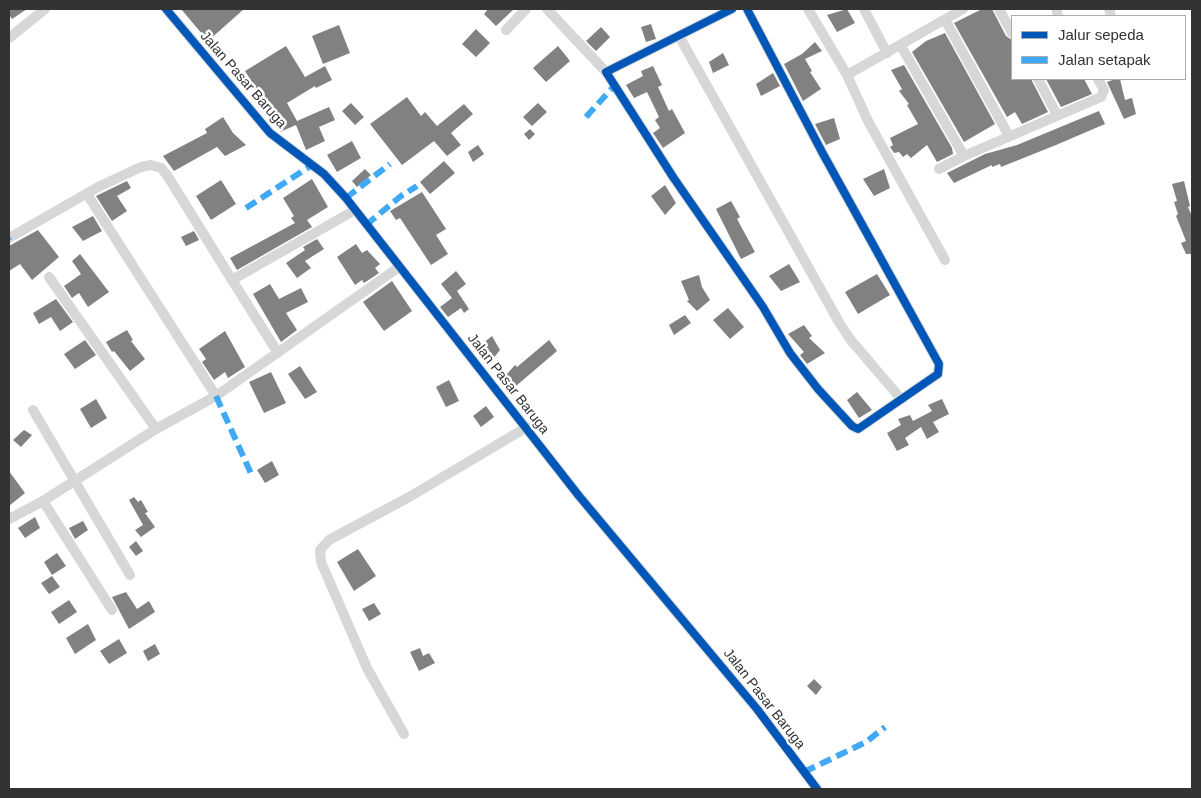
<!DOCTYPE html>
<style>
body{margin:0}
#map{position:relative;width:1201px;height:798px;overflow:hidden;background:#fff;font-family:Helvetica,sans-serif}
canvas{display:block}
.frame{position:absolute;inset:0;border:10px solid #333;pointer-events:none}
.legend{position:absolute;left:1011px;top:15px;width:175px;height:65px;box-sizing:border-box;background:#fff;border:1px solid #adadad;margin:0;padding:6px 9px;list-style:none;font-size:15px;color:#333}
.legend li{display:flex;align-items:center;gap:10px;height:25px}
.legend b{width:25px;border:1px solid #adadad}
</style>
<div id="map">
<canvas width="1201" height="798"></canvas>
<div class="frame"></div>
<ul class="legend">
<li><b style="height:6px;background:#0057b8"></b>Jalur sepeda</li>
<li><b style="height:6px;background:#3fa9f5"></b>Jalan setapak</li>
</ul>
</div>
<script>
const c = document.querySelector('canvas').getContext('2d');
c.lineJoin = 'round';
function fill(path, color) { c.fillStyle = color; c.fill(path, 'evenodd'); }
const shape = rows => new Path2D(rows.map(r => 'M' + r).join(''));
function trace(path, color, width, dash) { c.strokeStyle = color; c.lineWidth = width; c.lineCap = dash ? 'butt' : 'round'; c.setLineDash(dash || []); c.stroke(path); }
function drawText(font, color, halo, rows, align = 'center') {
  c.font = font + ' Helvetica,sans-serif'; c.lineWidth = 5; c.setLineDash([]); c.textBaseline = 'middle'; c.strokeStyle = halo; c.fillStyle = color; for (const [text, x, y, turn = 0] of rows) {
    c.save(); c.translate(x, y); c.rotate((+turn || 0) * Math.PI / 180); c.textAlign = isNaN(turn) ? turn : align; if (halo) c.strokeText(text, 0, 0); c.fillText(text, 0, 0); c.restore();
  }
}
const building = shape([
 [9,9,27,9,12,19,9,15],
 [181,9,244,9,208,41],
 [488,9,514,9,496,26,484,14],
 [847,9,855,23,837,32,827,15],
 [982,9,992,9,1006,36,1012,40,1012,79,1031,79,1048,112,1022,124,1015,112,1007,117,954,23],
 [651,24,656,39,646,42,641,27],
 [339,25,350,53,323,64,312,36],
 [601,27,610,37,596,51,586,41],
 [476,29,490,43,476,57,462,44],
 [945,33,995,124,964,142,912,52,926,41],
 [815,42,822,51,805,59,812,71,810,72,821,89,803,101,784,64,802,54],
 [286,46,305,77,325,66,332,80,316,88,315,86,287,103,297,121,329,107,335,120,319,127,325,141,306,150,296,125,280,132,277,123,245,71],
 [558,46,570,61,546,82,533,68],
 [723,53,729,65,713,73,709,62],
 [904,65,952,148,953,154,937,162,927,145,911,158,907,154,903,157,899,152,894,153,890,147,893,145,890,138,918,124,907,105,909,104,899,91,902,89,891,70],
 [653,66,662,85,658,87,669,111,672,109,685,133,663,148,653,133,660,128,655,120,659,117,647,92,634,98,626,85,643,76,641,71],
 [773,73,780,86,761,96,756,84],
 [1046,79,1084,79,1092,94,1061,107],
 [1115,79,1120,79,1125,100,1132,98,1136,114,1124,119,1107,82],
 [407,97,421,116,425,112,437,126,464,104,473,114,451,133,461,145,447,156,434,141,402,165,370,124],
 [351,103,364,117,355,125,342,111],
 [538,103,547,112,532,126,523,117],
 [1099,111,1105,124,1056,145,1001,167,1000,164,992,167,992,165,954,183,947,173,985,154,1017,145],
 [223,117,233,133,246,145,225,156,217,147,174,171,163,156,207,133,205,129],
 [834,118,840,139,826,145,815,124],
 [530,129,535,134,529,140,524,134],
 [352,141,361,158,337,172,327,155],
 [478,145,484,154,473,162,468,152],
 [444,161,455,173,430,194,420,182],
 [365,169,371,175,357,187,352,181],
 [884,169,890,188,874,196,863,179],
 [312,179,328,207,307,220,312,227,237,270,230,258,295,223,291,218,294,216,283,198],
 [221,180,236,204,211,220,196,196],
 [127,181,131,188,117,196,127,211,112,221,96,196],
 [1184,181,1190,206,1188,207,1192,216,1192,254,1186,254,1181,243,1186,241,1176,216,1178,214,1174,202,1177,201,1172,184],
 [665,185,676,203,665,215,651,196],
 [422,192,446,229,436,235,448,254,431,265,400,218,396,220,390,211],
 [731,201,740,217,737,219,755,252,741,259,716,209],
 [93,216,102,231,83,241,72,227],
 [38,230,59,257,32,280,20,264,9,271,9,246],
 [194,231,199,240,186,246,181,237],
 [317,239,324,249,305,261,311,268,297,278,286,263,305,250,303,247],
 [356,244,362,253,367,250,380,264,375,268,379,273,364,283,362,280,355,285,337,257],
 [80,254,109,292,88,307,79,293,72,298,64,286,81,274,72,261],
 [789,264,800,282,781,291,769,276],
 [456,271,466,284,457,291,469,309,464,313,461,308,448,317,440,307,452,298,441,284],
 [877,274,890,295,858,314,845,292],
 [699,275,702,287,710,300,697,311,687,301,689,300,681,281],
 [392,281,412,311,384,331,363,302],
 [270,284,279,299,301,288,308,302,286,313,297,330,281,342,253,294],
 [56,299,73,322,60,331,51,317,39,324,33,313],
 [728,308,744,327,730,339,713,320],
 [685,315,691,323,674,335,669,325],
 [804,325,812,336,809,338,825,353,807,364,800,355,804,352,788,334],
 [127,330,133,340,131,341,145,359,130,371,114,351,112,352,106,342],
 [225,331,245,367,228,378,225,372,214,380,202,362,206,359,199,349],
 [492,336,500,350,492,360,482,344],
 [85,340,96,355,75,369,64,354],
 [549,340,557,351,516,386,506,375,515,365,517,367],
 [300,366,317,392,305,399,288,374],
 [271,372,286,403,264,413,249,382],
 [449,380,459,401,446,407,436,387],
 [857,392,872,410,859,418,847,400],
 [96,399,107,418,91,428,80,409],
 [942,399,949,414,933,422,939,432,927,439,921,427,905,438,909,445,897,451,887,433,901,425,898,419,910,415,913,421,932,411,928,405],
 [486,406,494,417,481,427,473,416],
 [24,430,32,435,21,447,13,440],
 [272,461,279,475,265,483,257,470],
 [9,471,25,493,9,506],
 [134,497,138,502,141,500,148,512,145,513,155,527,141,537,135,530,143,525,129,500],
 [35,517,40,528,25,538,18,528],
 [83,521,88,530,75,539,69,528],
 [136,541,143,551,136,556,129,547],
 [358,549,376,576,354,591,337,562],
 [57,553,66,566,52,575,44,562],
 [52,576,60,587,49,594,41,583],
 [126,592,137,609,149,601,155,612,129,629,112,597],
 [69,600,77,612,59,624,51,612],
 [374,603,381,614,369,621,362,609],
 [88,624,96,640,75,654,66,638],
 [119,639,127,653,109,664,100,651],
 [155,644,160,654,148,661,143,651],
 [420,648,423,656,429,653,435,663,419,671,410,652],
 [814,679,822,687,816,695,807,686]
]);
const street = shape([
 [166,9,270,133,324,174,346,198,579,496,757,709,817,789],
 [547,9,606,72],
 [732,9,606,72,673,177,763,307,790,353,818,389,852,426,858,429,938,374,939,364,822,152,747,9],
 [808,9,847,75,963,9],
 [864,9,887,53],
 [999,9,1012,33],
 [1056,9,1058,16],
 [1109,9,1111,16],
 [945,20,1009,136],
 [506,30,526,9],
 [679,36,840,324,850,339,901,399],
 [9,38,45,9],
 [901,46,964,156],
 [847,75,868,121,945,260],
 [1038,79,1057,115],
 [939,169,964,156,1101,97,1104,90,1098,79],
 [87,194,216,396],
 [9,238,98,187,141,167,151,165,161,168,167,175,232,280],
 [49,277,156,429],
 [278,353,232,280,355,210],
 [33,410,130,575],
 [43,501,112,610],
 [9,519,43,501,156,429,216,396,399,267],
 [404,734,367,668,321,562,320,550,329,540,411,496,527,427]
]);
const quiet = shape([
 [586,117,615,85],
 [346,198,390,164],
 [246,208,312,165],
 [366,225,401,196,417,186],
 [9,238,10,237],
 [216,396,253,478],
 [804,772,866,742,885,727]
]);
const cycleway = shape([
 [166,9,270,133,324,174,346,198,579,496,757,709,817,789],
 [732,9,606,72,673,177,763,307,790,353,818,389,852,426,858,429,938,374,939,364,822,152,747,9]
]);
const streetNames = [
 ["Jalan Pasar Baruga",243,80,49],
 ["Jalan Pasar Baruga",508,384,52],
 ["Jalan Pasar Baruga",764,699,52]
];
fill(building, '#818181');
trace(street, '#d7d7d7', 10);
trace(quiet, '#3fa9f5', 6, [12, 6]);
trace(cycleway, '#0057b8', 8);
drawText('14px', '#333', '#fff', streetNames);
</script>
